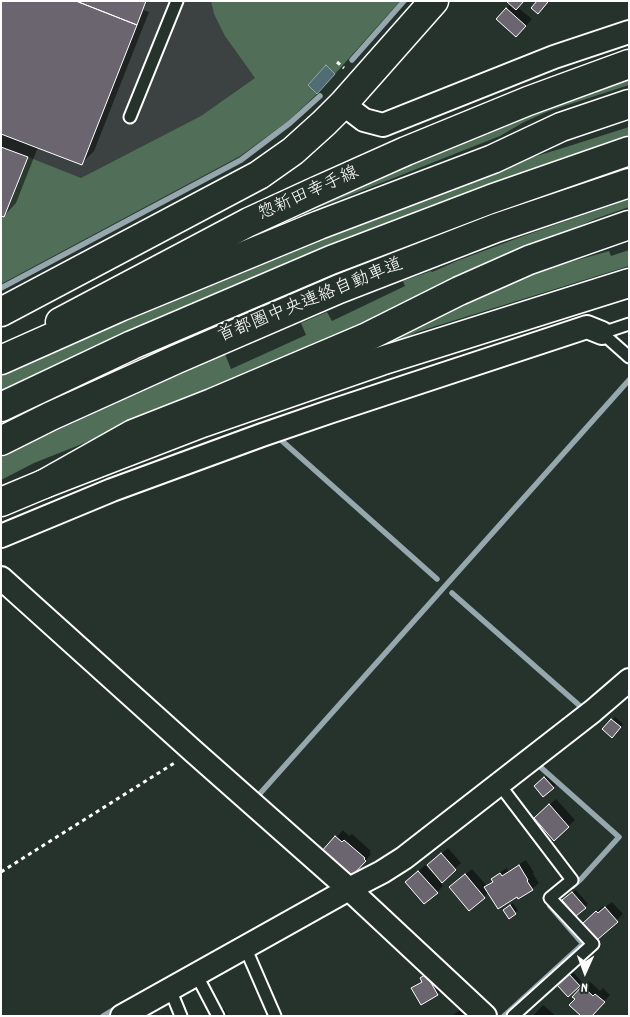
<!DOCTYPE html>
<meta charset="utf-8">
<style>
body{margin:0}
#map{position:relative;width:630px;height:1017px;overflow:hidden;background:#26332d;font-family:Dekko,sans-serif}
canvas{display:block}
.frame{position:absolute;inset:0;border:2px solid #fff;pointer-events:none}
.north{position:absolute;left:560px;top:947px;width:50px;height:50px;-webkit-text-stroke:4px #26332d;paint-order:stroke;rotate:182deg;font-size:14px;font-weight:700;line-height:20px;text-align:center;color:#fff}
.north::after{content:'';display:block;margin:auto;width:18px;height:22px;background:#fff;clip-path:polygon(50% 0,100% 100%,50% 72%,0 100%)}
</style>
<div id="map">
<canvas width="630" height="1017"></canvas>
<div class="frame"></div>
<div class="north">N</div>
</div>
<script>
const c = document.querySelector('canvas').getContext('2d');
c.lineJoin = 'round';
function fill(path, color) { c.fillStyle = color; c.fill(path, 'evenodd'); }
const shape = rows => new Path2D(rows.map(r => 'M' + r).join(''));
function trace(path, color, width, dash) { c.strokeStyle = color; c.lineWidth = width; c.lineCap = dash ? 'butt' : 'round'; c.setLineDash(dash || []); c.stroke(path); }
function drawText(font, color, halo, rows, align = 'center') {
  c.font = font + ' Dekko,"Klee One",sans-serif'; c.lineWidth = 5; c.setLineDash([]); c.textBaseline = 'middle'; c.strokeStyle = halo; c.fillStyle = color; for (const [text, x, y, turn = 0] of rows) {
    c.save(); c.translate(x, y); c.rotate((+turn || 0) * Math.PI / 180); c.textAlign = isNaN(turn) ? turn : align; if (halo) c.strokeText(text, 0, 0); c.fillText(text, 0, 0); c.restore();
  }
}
const built = shape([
 [1,1,249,1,278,58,317,94,288,121,240,157,1,284]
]);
const green = shape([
 [211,1,400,1,335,74,326,65,308,85,317,94,288,121,240,156,1,284,1,216,4,217,28,157,81,178,201,116,255,78,225,36,214,14],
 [629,76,629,85,549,111,524,122,500,136,310,211,305,217,302,212,468,136],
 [629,127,629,136,535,168,395,221,228,289,129,332,1,392,1,370,232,270,513,163,563,148],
 [629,199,629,207,595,219,198,398,34,463,1,480,1,456,191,369,225,354,231,369,306,335,301,323,327,312,332,321,405,286,403,281,431,271,432,272,457,261,518,238],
 [629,250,629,266,417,332,386,347,384,343,520,279,546,269,609,251,611,256]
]);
const water = shape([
 [326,65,335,74,317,94,308,85,326,65]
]);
const shadow = shape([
 [1,1,147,1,143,10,149,12,94,151,81,164,38,147,16,203,4,216,1,215],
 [511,4,517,7,532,19,523,29,507,9],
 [615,717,623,724,612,736,604,729],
 [547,775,556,785,543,796,535,786],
 [556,799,575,820,554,839,542,812],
 [343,830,349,836,352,834,371,851,369,852,371,854,357,870,323,852],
 [448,848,461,863,440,882,443,886,437,892,413,876,425,865,433,874,435,872,435,859],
 [526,860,534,873,533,874,539,883,532,889,517,895,488,892,484,897,457,881,472,869,487,886,493,880,492,879,499,873,507,868,508,871],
 [576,890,588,904,576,915,564,900],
 [612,902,623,914,597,938,590,917,603,906,605,907],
 [513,903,518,910,515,913,507,907],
 [428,972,444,987,437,994,422,1003,413,989,422,980],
 [573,972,582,982,568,995,559,985],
 [589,981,600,991,603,988,610,995,590,1016,574,997],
 [469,1004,478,1016,453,1016,453,1015],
 [543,1005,556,1016,533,1016],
 [224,1008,228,1016,208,1016]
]);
const stream = shape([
 [352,60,404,1],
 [1,288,241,160,290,123,320,96],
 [281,440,437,579],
 [452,593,580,706],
 [539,762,537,764,619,837,581,879,573,886],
 [256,798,629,380],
 [103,1016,118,1007],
 [504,1016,583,944,550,906]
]);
const building = shape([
 [1,1,76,1,137,25,82,165,1,134,1,1],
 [76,1,146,1,137,25,76,1],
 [506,1,524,1,516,10,506,1],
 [537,1,547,1,548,2,538,14,531,8,537,1],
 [506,8,526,26,516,37,496,19,506,8],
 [1,147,28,157,4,217,1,216,1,147],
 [611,719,621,727,612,738,602,729,611,719],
 [544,777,554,788,543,797,534,786,544,777],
 [549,804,569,827,554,841,534,818,549,804],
 [335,836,342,842,344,840,365,858,364,859,366,861,350,878,321,852,335,836],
 [441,853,456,870,442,883,427,865,441,853],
 [519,865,528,880,527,881,533,890,518,899,517,897,498,909,484,887,493,882,491,879,500,873,502,876,519,865],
 [418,871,438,893,424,904,405,882,418,871],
 [465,874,485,898,469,911,449,887,465,874],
 [572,892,586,908,576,916,562,900,572,892],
 [510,905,516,914,509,919,503,910,510,905],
 [605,907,618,922,597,940,582,924,596,911,598,913,605,907],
 [426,974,438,995,421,1005,411,988,422,982,420,978,426,974],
 [569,974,580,986,568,997,557,985,569,974],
 [582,986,593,996,595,994,605,1002,592,1016,581,1016,569,1005,575,999,572,997,582,986]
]);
const path = shape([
 [337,62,344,68],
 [1,872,176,762]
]);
const lane = shape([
 [130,117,177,1],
 [602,333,629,357],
 [602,333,629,324],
 [499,784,572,880,550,898,593,944,513,1016],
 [245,947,275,1016],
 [196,974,218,1016],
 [170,989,181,1016]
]);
const street = shape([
 [343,104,364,120,383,125,554,57,629,32],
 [1,536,112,490,262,435,329,412,587,327,602,333],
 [1,578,193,751,349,889,485,1016],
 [122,1016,349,889,382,872,404,858,593,711,629,680]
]);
const secondary = shape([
 [1,312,259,175,293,151,324,123,343,104,434,1],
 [60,322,249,222,312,193,406,151,528,101,629,64],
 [1,502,44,484,202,423,381,361,629,283]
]);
const highway = shape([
 [1,360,120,307,319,225,493,159,561,127,629,104],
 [1,407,132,345,331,260,491,199,629,151],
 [1,441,51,416,177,359,339,289,496,228,629,183],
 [44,484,133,434,212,403,365,338,459,291,529,260,629,225]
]);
const streetNames = [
 ["惣新田幸手線",309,195,-24],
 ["首都圏中央連絡自動車道",311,302,-22]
];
fill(built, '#3b4241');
fill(green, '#506e58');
fill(water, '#506d76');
trace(water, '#96a7ad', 1);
fill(shadow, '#0007');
trace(stream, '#96a7ad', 5.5);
fill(building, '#6b656f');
trace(building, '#fff', 1);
trace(lane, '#fff', 15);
trace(street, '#fff', 26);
trace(secondary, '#fff', 31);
trace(highway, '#fff', 31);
trace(path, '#fff', 3, [4, 4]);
trace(lane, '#26332d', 11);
trace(street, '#26332d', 22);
trace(secondary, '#26332d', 28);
trace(highway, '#26332d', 28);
drawText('18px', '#fff', '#26332d', streetNames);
</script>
